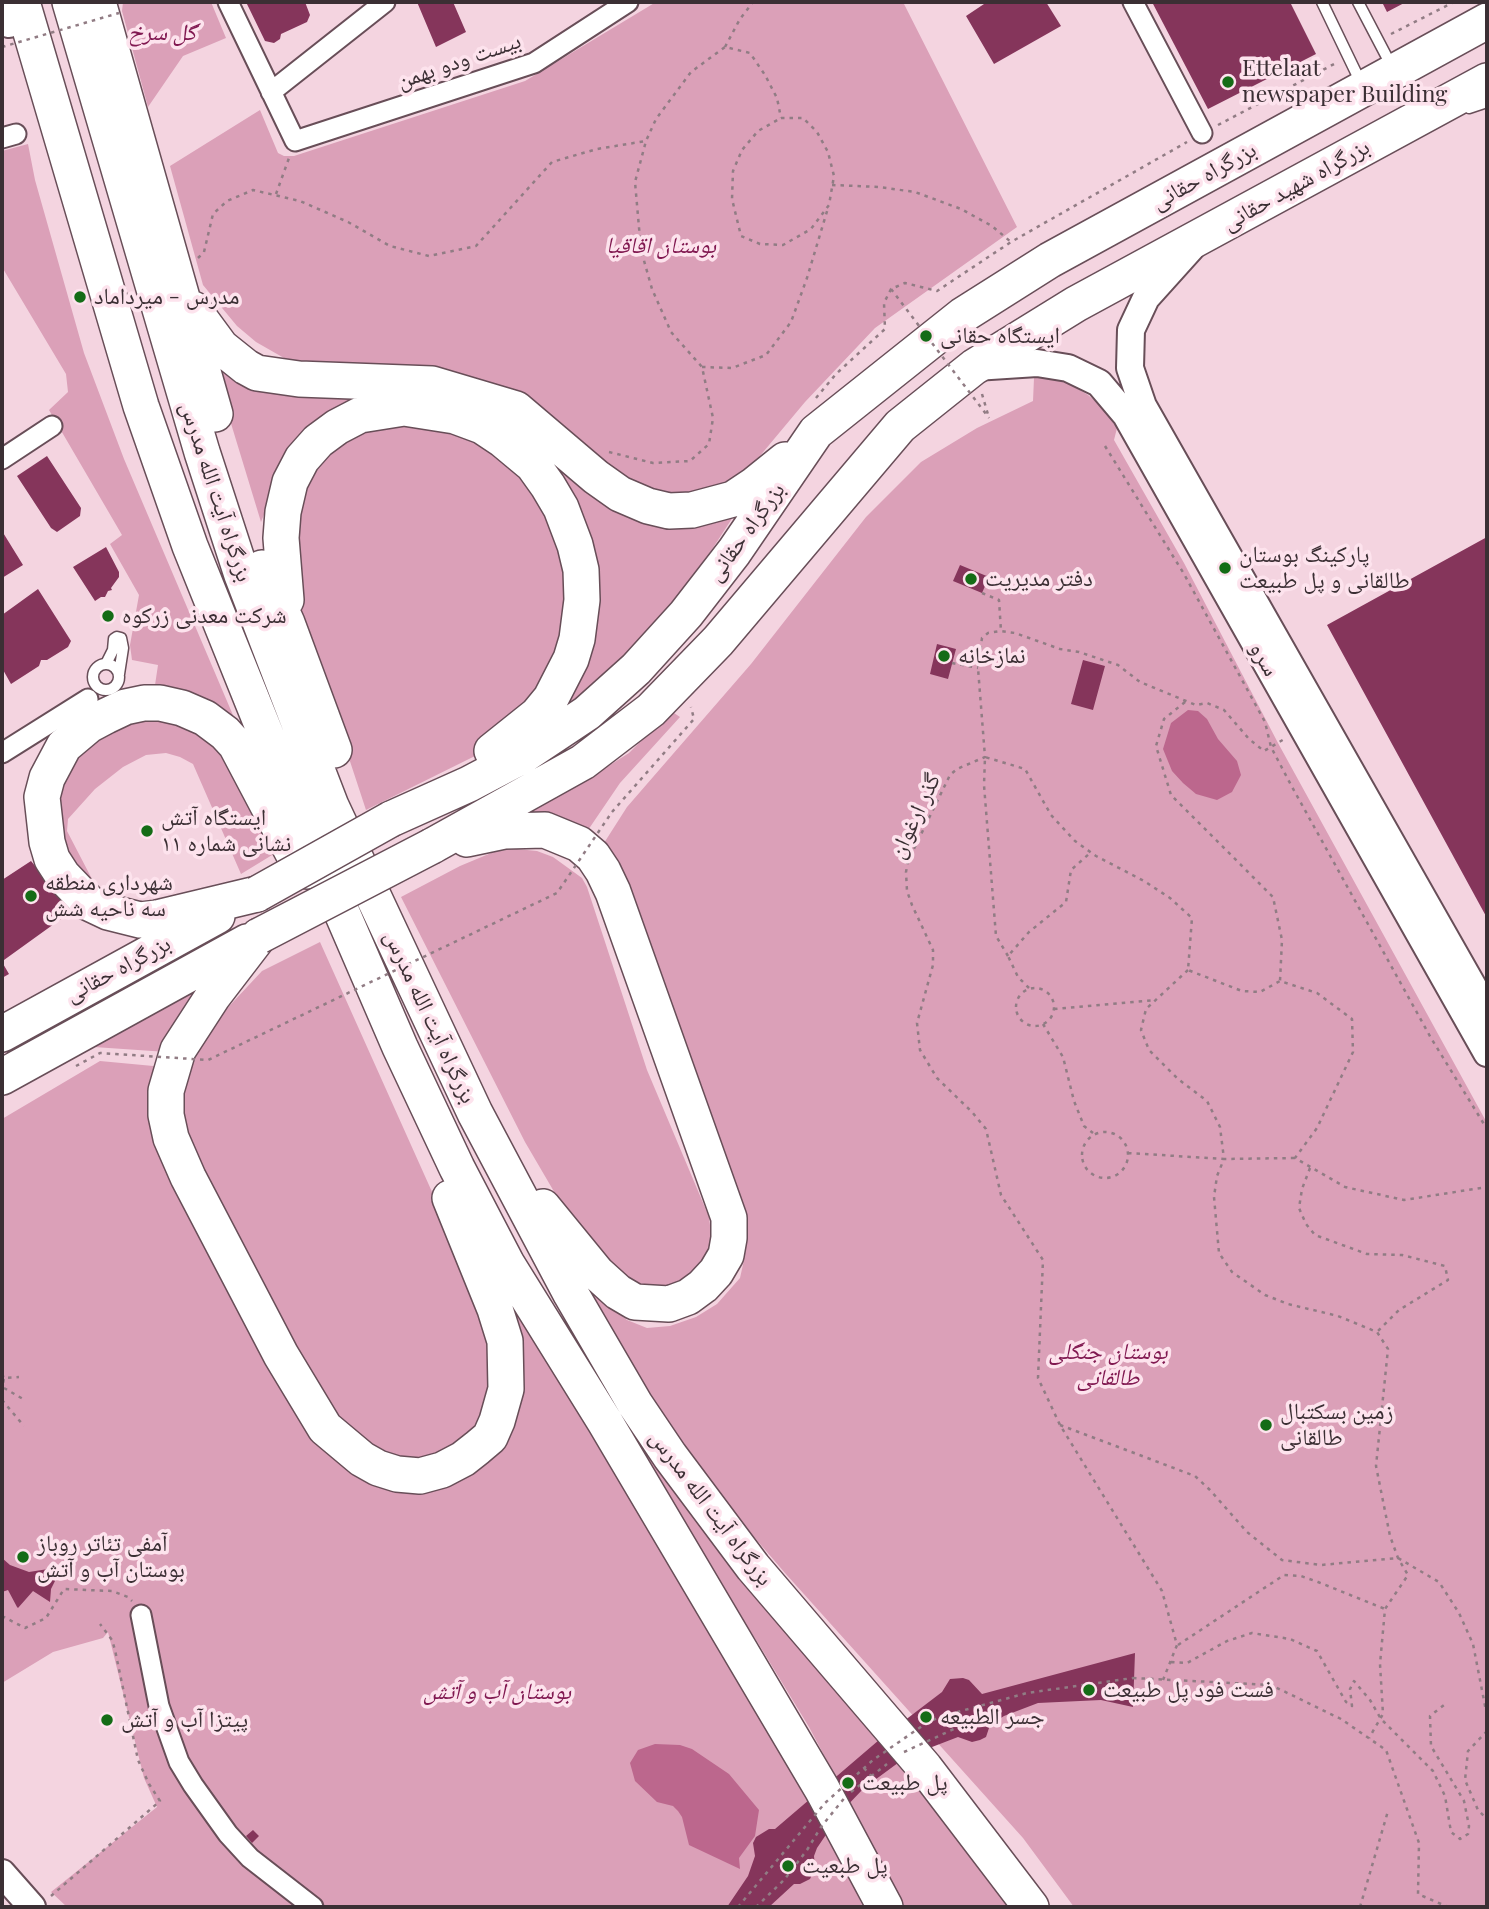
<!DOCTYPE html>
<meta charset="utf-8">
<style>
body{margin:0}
#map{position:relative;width:1489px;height:1909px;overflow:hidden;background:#f4d4e0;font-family:"Playfair Display",serif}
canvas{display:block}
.frame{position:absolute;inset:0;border:4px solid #3b2f34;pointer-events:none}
</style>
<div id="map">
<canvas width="1489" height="1909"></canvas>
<div class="frame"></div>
</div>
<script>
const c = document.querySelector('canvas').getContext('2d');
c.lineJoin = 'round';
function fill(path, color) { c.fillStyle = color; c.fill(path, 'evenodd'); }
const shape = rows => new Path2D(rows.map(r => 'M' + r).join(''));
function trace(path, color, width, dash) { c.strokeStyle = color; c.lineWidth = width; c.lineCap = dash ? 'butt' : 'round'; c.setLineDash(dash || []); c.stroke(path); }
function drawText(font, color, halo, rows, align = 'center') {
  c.font = font + ' "Playfair Display","Noto Naskh Arabic",serif'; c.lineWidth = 7; c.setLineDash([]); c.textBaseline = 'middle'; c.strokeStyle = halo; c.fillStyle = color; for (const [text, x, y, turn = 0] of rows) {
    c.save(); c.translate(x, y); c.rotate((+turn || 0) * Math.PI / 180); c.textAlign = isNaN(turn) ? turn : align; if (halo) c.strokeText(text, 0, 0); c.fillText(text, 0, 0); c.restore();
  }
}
const green = shape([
 [123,2,211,2,226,38,183,56,148,107,122,11],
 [656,2,903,2,1017,227,875,328,805,402,749,469,725,483,699,492,671,493,644,488,291,362,256,342,237,326,203,285,170,166,260,110,278,153,284,156,294,156,525,81],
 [28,144,35,180,84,353,124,459,238,727,126,692,155,685,158,665,132,660,130,645,139,595,110,544,122,535,49,410,68,392,66,374,2,267,2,151],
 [208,348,394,389,554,460,733,517,683,594,631,656,558,721,578,659,553,482,398,401,271,497,261,522],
 [1048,377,1067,382,1088,395,1101,406,1117,428,1114,440,1184,563,1278,743,1487,1123,1487,1907,1074,1907,1023,1838,785,1573,705,1480,633,1378,579,1284,627,1320,647,1328,670,1326,696,1317,717,1304,740,1278,744,1260,743,1250,604,843,627,807,751,664,866,517,921,462,977,428,1033,401,1034,378],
 [439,421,514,462,568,543,565,655,507,735,475,756,366,810,292,585,287,529,322,455,369,424],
 [671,711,680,717,620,783,584,836,518,815,572,789,629,753],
 [153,712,219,739,282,849,241,874,193,764,180,757,166,753,146,755,123,767,95,789,68,819,67,831,93,881,87,885,56,832,52,788,71,751],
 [517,849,537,851,553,857,582,878,587,887,647,1070,709,1217,713,1249,681,1290,637,1289,621,1275,582,1229,556,1195,525,1142,401,897,460,866,496,851],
 [320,942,489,1319,491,1425,440,1461,391,1459,326,1413,182,1134,181,1098,188,1069,205,1032,262,971],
 [222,972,167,1052,94,1047,75,1057],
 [100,1061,164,1067,158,1095,363,1473,488,1460,507,1299,678,1572,830,1834,863,1907,67,1907,51,1892,157,1807,144,1778,108,1632,103,1638,53,1652,2,1683,2,1119],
 [649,1453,734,1568,941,1814,978,1862,1009,1907,905,1907,809,1727,758,1643,637,1457]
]);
const water = shape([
 [1188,710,1198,711,1207,719,1218,739,1237,761,1241,775,1232,792,1217,800,1196,794,1183,783,1172,771,1163,749,1171,723],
 [655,1744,680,1745,692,1749,729,1774,759,1810,755,1836,739,1858,740,1869,689,1845,682,1817,678,1811,673,1806,657,1802,635,1781,630,1763,638,1750]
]);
const building = shape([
 [246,2,305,2,310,15,307,22,281,34,280,39,274,43,265,41],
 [417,2,453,2,466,32,436,47],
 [987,2,1046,2,1061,26,994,64,966,16],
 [1152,2,1290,2,1316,54,1208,109],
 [1382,2,1406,2,1387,12],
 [47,456,81,508,80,516,57,532,51,528,17,476],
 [2,531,23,565,2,578],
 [1487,537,1487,918,1327,625],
 [106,547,119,572,119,577,111,588,112,590,108,591,105,597,101,597,95,601,73,567],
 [960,565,989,577,982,593,953,581],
 [38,589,71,641,68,647,47,660,41,660,39,666,11,684,2,668,2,615],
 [937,644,956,649,948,679,930,674],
 [1083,660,1105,666,1093,710,1071,704],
 [31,861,72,911,4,960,2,957,2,880],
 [2,962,9,974,2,978],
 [2,1558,10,1565,29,1572,48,1569,55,1581,51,1589,50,1602,33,1591,18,1608,17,1607,8,1590,2,1592],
 [1135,1653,1133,1707,1101,1700,1038,1703,1004,1716,990,1725,986,1737,980,1740,972,1742,958,1737,906,1757,864,1788,842,1811,817,1848,814,1856,815,1868,810,1879,800,1884,794,1884,769,1907,727,1907,748,1876,755,1856,753,1843,756,1837,769,1829,775,1829,879,1740,942,1692,950,1679,963,1678,969,1680,982,1694],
 [253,1830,259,1836,252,1843,246,1836]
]);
const path = shape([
 [1391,34,1454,2],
 [725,47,740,19,753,2],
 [781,118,803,118,817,132,828,152,834,176,829,205,811,229,783,245,760,244,741,236,732,199,733,171,742,150,758,131,781,118],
 [1218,125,1336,63],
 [832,185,879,187,915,192,961,209,992,226,1011,242],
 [276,194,289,158],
 [198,258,204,252,213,214,227,201,253,190,300,201,348,222,390,246,429,256,476,246,552,162,597,149,646,141],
 [702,367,732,368,766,355,791,322,807,278,828,208],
 [982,394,989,418],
 [816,398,836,374,885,329,884,303,891,289,905,283,937,291,1011,242,1187,142],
 [1105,446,1184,574,1265,722,1271,747,1291,785,1431,1038,1487,1129],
 [609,452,653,463,690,461,709,444,713,418,702,367,671,332,652,289,641,250,635,182,646,141,656,119,691,72,725,47,750,53,765,75,777,98,781,118],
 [982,593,999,600,1001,631],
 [952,663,978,668],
 [1185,702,1164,719,1156,746,1171,795,1273,897,1282,940,1280,981],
 [612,812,694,719,691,707],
 [1008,956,996,936,984,785,985,757,1025,769,1051,815,1075,841,1096,856,1144,881,1170,898,1192,918,1188,970,1242,991,1260,992,1280,981,1317,993,1352,1019,1353,1052,1317,1128,1295,1158,1345,1187,1404,1200,1487,1187],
 [1188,970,1146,1009,1141,1030,1149,1050,1178,1079,1207,1101,1220,1127,1224,1159,1295,1158],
 '1016 1007a19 19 0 1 1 38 0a19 19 0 1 1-38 0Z',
 [1029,988,1018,977,1008,956,1029,932,1066,902,1071,870,1090,853],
 [1054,1009,1155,1000],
 [1043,1024,1063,1057,1074,1101,1084,1126,1093,1133],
 '1082 1155a23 23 0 1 1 46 0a23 23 0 1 1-46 0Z',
 [1128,1153,1224,1159,1217,1176,1214,1197,1219,1253,1232,1272,1265,1295,1288,1304,1338,1316,1377,1332,1388,1349,1376,1466,1390,1536,1398,1558,1408,1575,1385,1609,1380,1664,1383,1714,1369,1738],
 [1310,1168,1302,1189,1299,1208,1306,1224,1315,1235,1367,1254,1402,1255,1445,1266,1448,1280,1399,1310,1377,1332],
 [2,1348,3,1346],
 [2,1374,4,1378,19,1377],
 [4,1388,23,1399],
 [2,1391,4,1378],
 [2,1400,24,1426],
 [1060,1425,1195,1476,1210,1490,1247,1532,1282,1560,1321,1565,1398,1558,1439,1582,1459,1613,1473,1644,1487,1716],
 [2,1616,25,1628,46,1618,64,1589,112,1591,128,1597,132,1601],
 [1178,1645,1284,1575,1301,1576,1318,1582,1385,1609],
 [1171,1662,1187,1663,1227,1641,1252,1633,1290,1639,1317,1651,1346,1702,1352,1706,1350,1689,1354,1681,1370,1700,1381,1719,1433,1771,1445,1796,1451,1832,1460,1839,1468,1834,1469,1826,1464,1801,1431,1746,1430,1716,1444,1705],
 [1133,1678,1271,1685,1341,1719,1386,1750,1419,1843,1418,1894,1448,1907],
 [1163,1680,1177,1645,1162,1591,1060,1425,1038,1378,1043,1260,1001,1195,986,1129,972,1112,937,1078,920,1050,917,1023,933,965,933,950,912,905,907,891,906,872,908,861,950,775,957,769,985,757,978,668,982,638,988,633,1001,631,1015,633,1060,649,1079,652,1118,665,1140,682,1186,701,1196,705,1207,703,1224,710,1249,739,1264,751,1286,738],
 [1487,1731,1468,1751,1465,1780,1478,1810,1487,1819],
 [864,1768,871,1776],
 [851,1792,887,1764],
 [51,1896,160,1801,149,1784,138,1760,115,1650,112,1640,100,1624],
 [756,1907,784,1880,807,1850],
 [1360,1907,1388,1811]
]);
const lane = shape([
 [1322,2,1361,83],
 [1358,2,1391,65],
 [1469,108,1487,102],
 [106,664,113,650,114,639,117,637,121,638,123,648,119,674],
 '93 677a13 13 0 1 1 26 0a13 13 0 1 1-26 0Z'
]);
const street = shape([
 [228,2,295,141,534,63,628,2],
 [1133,2,1202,133],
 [271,92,385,2],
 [2,138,16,134],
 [2,459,52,426],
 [2,753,88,699],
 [141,1615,159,1706,179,1762,193,1785,228,1834,250,1858,313,1907]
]);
const secondary = shape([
 [2,13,9,24],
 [1191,248,1146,298,1131,330,1130,368,1143,406,1487,1011],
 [975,367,1037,363,1068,368,1099,383,1126,415,1487,1053],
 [2,1873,32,1907]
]);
const highway = shape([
 [22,2,141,406,190,546,279,767,400,1047,457,1168,507,1264,605,1422,822,1789,885,1907],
 [70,2,202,452,242,575,331,806,475,1113,571,1294,635,1404,670,1456,753,1567,925,1768,1031,1907],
 [98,2,215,414],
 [193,309,221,347,246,367,257,373,299,379,432,384,516,409,596,477,620,494,648,506,669,511,692,510,733,499,754,485,785,460],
 [262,568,287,623,334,750],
 [286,600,281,538,283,512,290,482,302,459,318,441,337,427,360,415,404,408,455,416,482,426,503,440,533,465,548,486,561,508,575,545,581,570,582,600,577,639,571,659,551,698,537,715,492,751],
 [391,819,469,784,524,755,587,713,636,669,686,614,734,552,816,432,963,315,1050,260,1487,21],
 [467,839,505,831,545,830,579,844,593,856,603,871,613,892,729,1218,729,1238,726,1255,716,1272,703,1286,688,1297,669,1304,635,1302,618,1292,597,1273,543,1207],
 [432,846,583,762,651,710,718,641,900,426,974,367,1076,304,1487,81],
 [257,894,157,918,140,920,108,912,89,903,63,876,52,859,47,842,42,797,47,778,64,746,89,725,106,716,125,707,144,703,160,703,182,708,205,718,225,733,236,745,293,853,307,871],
 [259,936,213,996,178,1050,166,1091,166,1115,171,1138,188,1177,281,1355,325,1428,362,1459,378,1468,397,1474,420,1476,442,1470,463,1459,477,1448,490,1437,497,1421,506,1389,505,1341,495,1309,450,1198],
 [2,1034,217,916],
 [2,1077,247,942]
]);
const pathBridge = shape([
 [2,47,119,13],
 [891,289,989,418],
 [76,1066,100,1053,208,1060,557,893,612,812],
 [904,1752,954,1729],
 [807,1850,821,1827,846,1796],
 [738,1907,825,1803,873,1760,925,1724,939,1717,1027,1693,1133,1678]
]);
const highwayBridge = shape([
 [257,894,391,819],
 [259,936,432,846]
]);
const markers = [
 [1228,82,7,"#146c16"],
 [80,297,7,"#146c16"],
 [926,336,7,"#146c16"],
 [1225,568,7,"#146c16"],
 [971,579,7,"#146c16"],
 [108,616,7,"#146c16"],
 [944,656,7,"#146c16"],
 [147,831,7,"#146c16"],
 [31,896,7,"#146c16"],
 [1266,1425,7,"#146c16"],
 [23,1557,7,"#146c16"],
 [1089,1690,7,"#146c16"],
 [926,1717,7,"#146c16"],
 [107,1720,7,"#146c16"],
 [848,1783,7,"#146c16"],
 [788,1866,7,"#146c16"]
];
const parkNames = [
 ["گل سرخ",162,33],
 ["بوستان اقاقیا",661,246],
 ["بوستان جنگلی",1108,1352],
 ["طالقانی",1108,1378],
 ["بوستان آب و آتش",497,1692]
];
const streetNames = [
 ["بیست ودو بهمن",459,61,-19],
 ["بزرگراه حقانی",1204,176,-29],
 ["بزرگراه شهید حقانی",1296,185,-29],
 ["بزرگراه آیت الله مدرس",216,492,72],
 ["بزرگراه حقانی",746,532,-54],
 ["سرو",1264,659,60],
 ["گذر ارغوان",915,816,-65],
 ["بزرگراه حقانی",118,969,-28],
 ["بزرگراه آیت الله مدرس",430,1017,65],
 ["بزرگراه آیت الله مدرس",711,1508,53]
];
const poiNames = [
 ["Ettelaat",1242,69],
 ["newspaper Building",1242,95],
 ["مدرس - میرداماد",94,297],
 ["ایستگاه حقانی",940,336],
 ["پارکینگ بوستان",1239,555],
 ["طالقانی و پل طبیعت",1239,581],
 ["دفتر مدیریت",985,579],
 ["شرکت معدنی زرکوه",122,616],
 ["نمازخانه",958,656],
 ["ایستگاه آتش",161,818],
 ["نشانی شماره ۱۱",161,844],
 ["شهرداری منطقه",45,883],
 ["سه ناحیه شش",45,909],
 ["زمین بسکتبال",1280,1412],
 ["طالقانی",1280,1438],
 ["آمفی تئاتر روباز",37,1544],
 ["بوستان آب و آتش",37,1570],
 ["فست فود پل طبیعت",1103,1690],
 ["جسر الطبيعه",940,1717],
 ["پیتزا آب و آتش",121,1720],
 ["پل طبیعت",862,1783],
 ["پل طبعیت",802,1866]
];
fill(green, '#dba0b8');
fill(water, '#bc678d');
fill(building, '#85355b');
trace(lane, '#684e58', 13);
trace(street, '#684e58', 23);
trace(secondary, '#684e58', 30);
trace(highway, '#684e58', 38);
trace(path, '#917c84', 2.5, [3.5, 5]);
trace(lane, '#fff', 10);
trace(street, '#fff', 19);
trace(secondary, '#fff', 26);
trace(highway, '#fff', 35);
trace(highwayBridge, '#684e58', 38, []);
trace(pathBridge, '#917c84', 2.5, [3.5, 5]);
trace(highwayBridge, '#fff', 35);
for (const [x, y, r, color] of markers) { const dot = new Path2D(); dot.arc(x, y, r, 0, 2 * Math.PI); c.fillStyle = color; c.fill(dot); trace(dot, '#fde3ed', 2.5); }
drawText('italic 23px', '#811951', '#fde3ed', parkNames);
drawText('23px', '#3b2f34', '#fde3ed', streetNames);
drawText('23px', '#3b2f34', '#fde3ed', poiNames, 'left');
</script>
